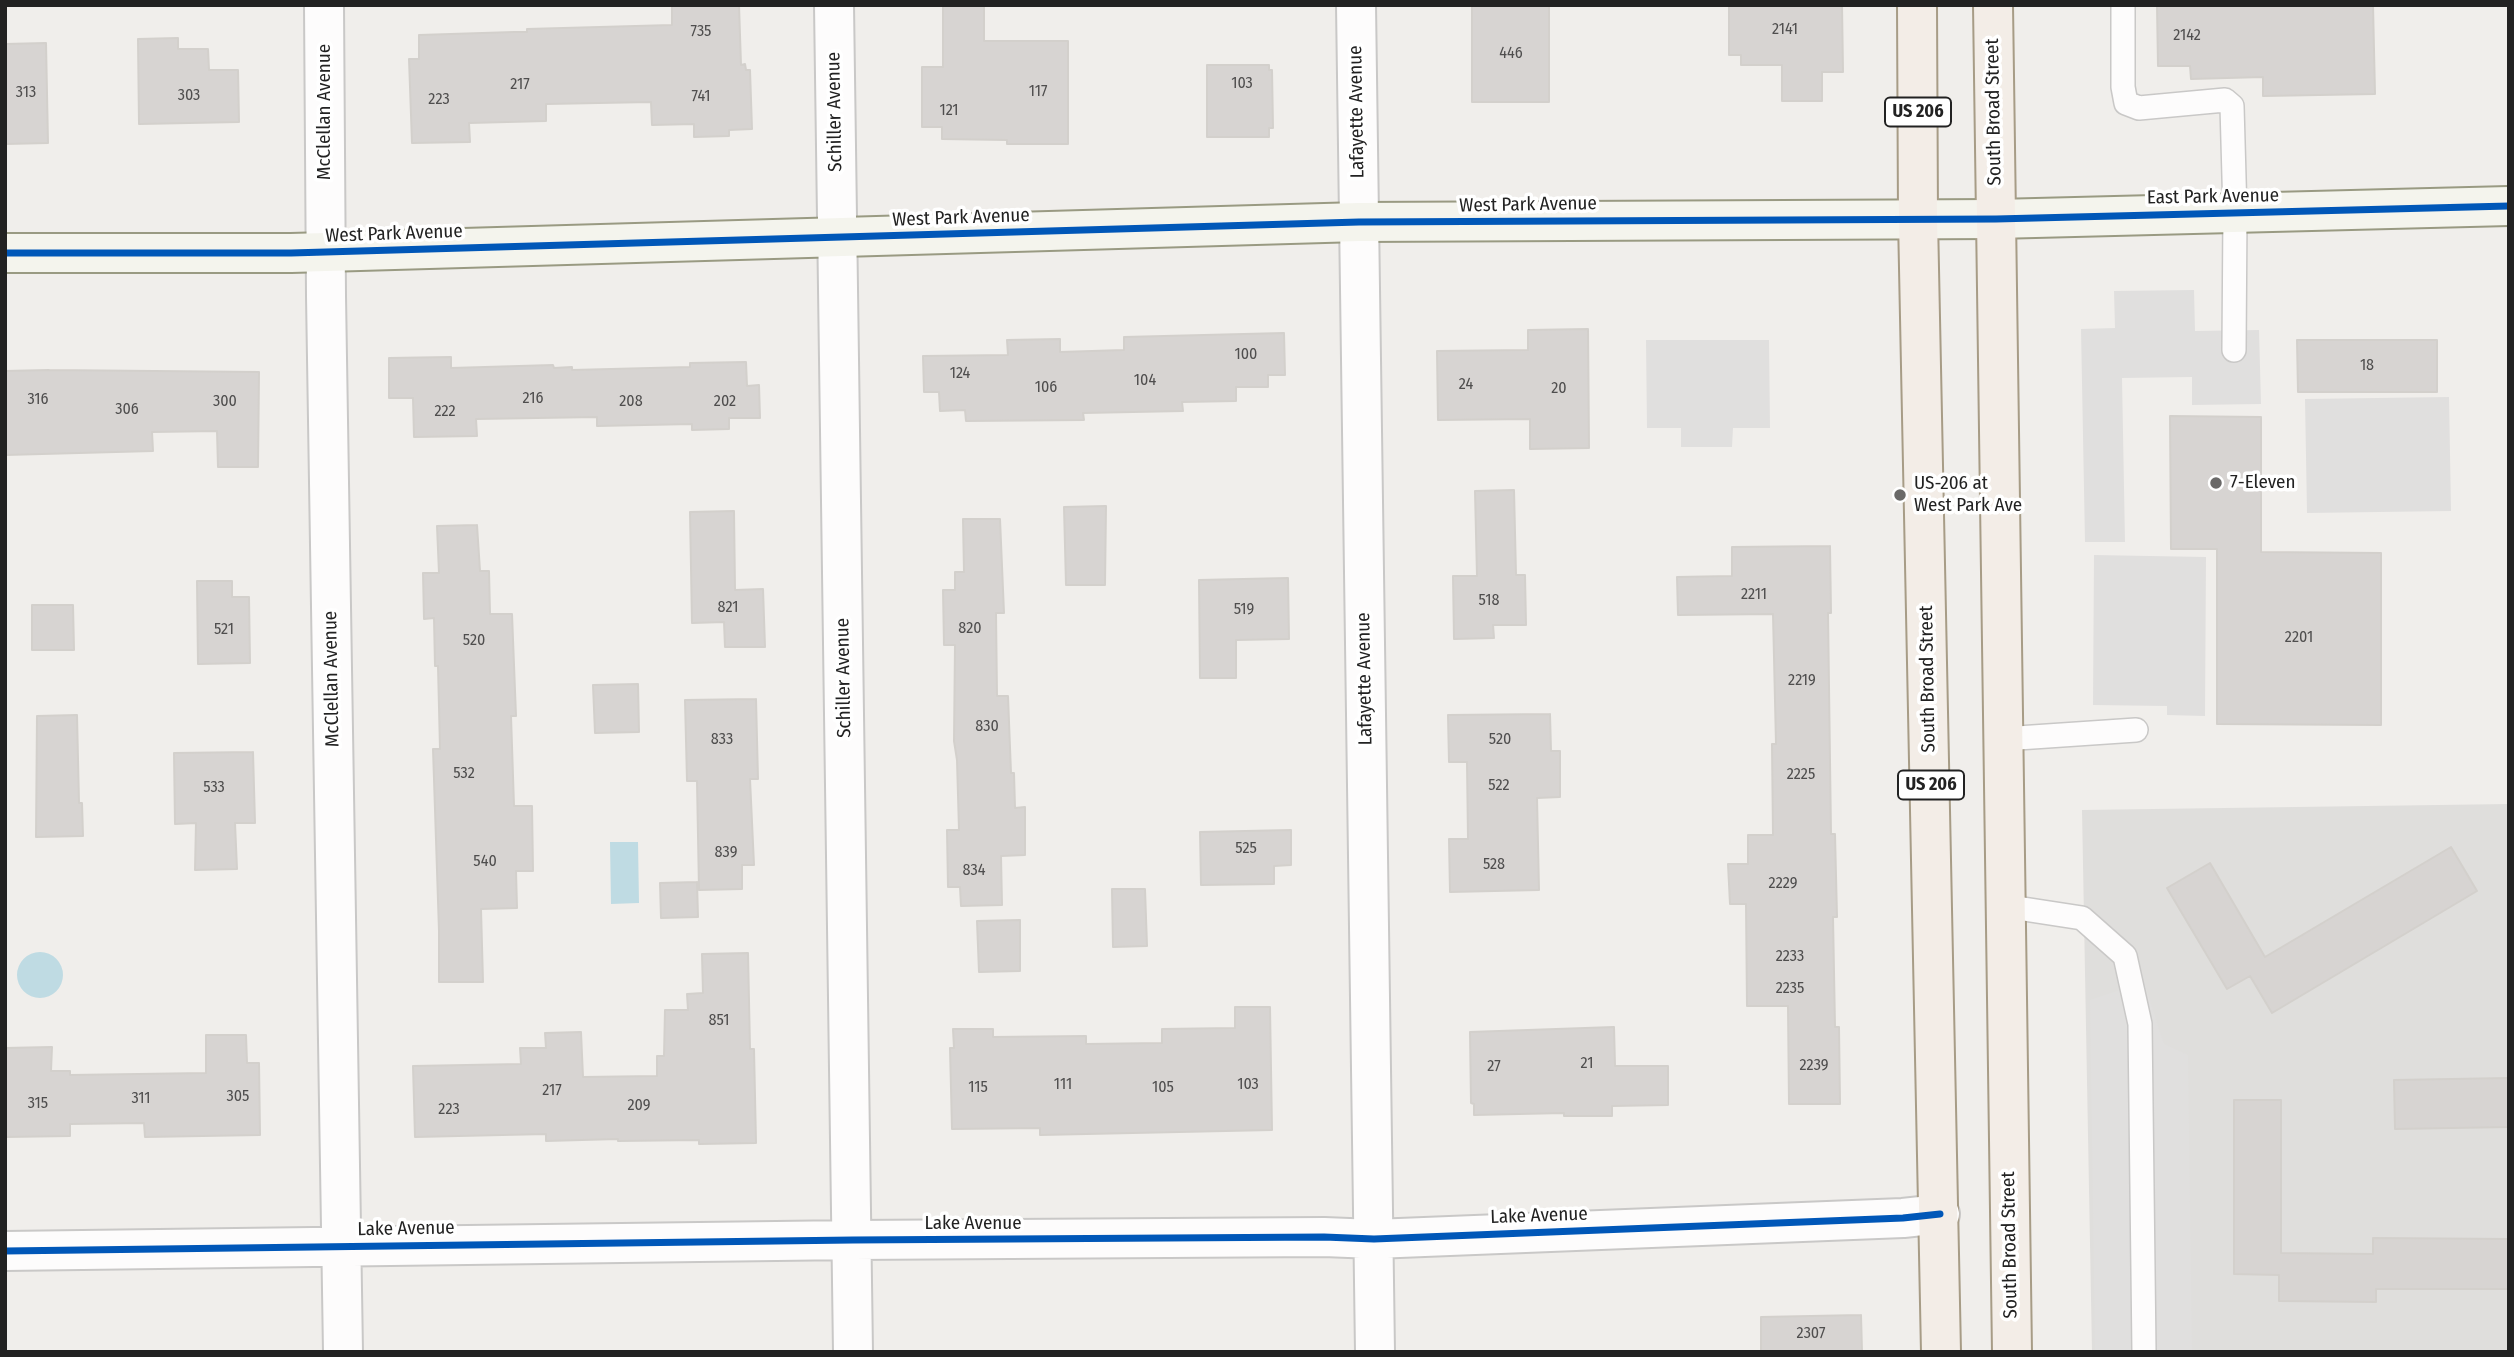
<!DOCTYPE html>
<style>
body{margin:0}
#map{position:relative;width:2514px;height:1357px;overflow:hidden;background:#f0eeeb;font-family:"Fira Sans Condensed",sans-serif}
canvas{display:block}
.frame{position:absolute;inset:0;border:7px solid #222;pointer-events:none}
</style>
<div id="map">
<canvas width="2514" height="1357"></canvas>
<div class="frame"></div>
</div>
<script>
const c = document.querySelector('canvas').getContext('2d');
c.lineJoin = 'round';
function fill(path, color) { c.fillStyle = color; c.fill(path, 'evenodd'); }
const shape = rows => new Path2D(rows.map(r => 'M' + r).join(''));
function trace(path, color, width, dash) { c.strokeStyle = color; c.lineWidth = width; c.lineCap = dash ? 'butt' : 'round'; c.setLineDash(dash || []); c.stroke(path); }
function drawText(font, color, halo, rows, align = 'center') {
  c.font = font + ' "Fira Sans Condensed",sans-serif'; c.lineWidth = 7; c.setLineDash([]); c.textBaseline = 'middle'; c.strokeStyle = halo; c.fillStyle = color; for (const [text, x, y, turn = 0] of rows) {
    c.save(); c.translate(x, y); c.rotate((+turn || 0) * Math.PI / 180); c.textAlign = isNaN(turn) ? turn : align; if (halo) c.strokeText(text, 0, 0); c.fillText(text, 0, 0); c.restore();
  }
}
const residential = shape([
 [2509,804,2509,1352,2092,1352,2082,810]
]);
const parking = shape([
 [2194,290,2195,331,2259,330,2261,404,2192,405,2192,377,2122,378,2125,542,2085,542,2081,329,2115,328,2114,291],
 [1646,340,1769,340,1770,428,1733,428,1732,447,1681,447,1681,428,1647,428],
 [2449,397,2451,511,2307,513,2305,399],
 [2094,555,2206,557,2205,716,2167,715,2167,706,2093,705],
 [2144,982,2164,1044,2188,1055,2192,1352,2095,1352,2090,1000]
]);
const water = shape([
 [638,842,639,903,611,904,610,842],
 '17 975a23 23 0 1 1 46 0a23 23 0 1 1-46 0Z'
]);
const building = shape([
 [672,5,739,5,741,65,745,64,746,70,750,70,752,129,729,130,729,136,694,137,694,124,652,125,651,102,546,104,546,121,469,123,470,142,412,143,409,59,419,59,419,35,514,32,527,32,527,29,672,25,672,5],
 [943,5,984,5,984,41,1068,41,1068,144,1007,144,1007,140,942,139,942,127,922,127,922,67,943,67,943,5],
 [1472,5,1549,5,1549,102,1472,102,1472,5],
 [1729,5,1842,5,1843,72,1822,72,1822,101,1782,101,1782,65,1741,65,1741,55,1729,55,1729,5],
 [2157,5,2373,5,2375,94,2263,96,2263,77,2191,79,2190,66,2158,66,2157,5],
 [178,38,178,49,208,49,209,70,238,70,239,122,139,124,138,39,178,38],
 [46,43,48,143,5,144,5,44,46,43],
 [1207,65,1269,65,1269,70,1272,70,1273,128,1269,128,1269,137,1207,137,1207,65],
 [1588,329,1589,448,1530,449,1530,419,1438,420,1437,351,1528,350,1528,330,1588,329],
 [1284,333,1285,375,1268,375,1268,387,1236,387,1236,401,1182,402,1183,411,1083,413,1084,420,966,421,965,410,940,411,939,392,924,392,923,356,1008,355,1007,340,1060,339,1060,352,1124,350,1124,337,1284,333],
 [2297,340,2437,340,2437,392,2298,392,2297,340],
 [451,357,451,368,553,365,554,368,572,367,572,370,690,367,690,363,746,362,747,386,759,385,760,418,729,418,729,429,692,430,692,424,597,426,597,417,476,419,477,436,414,437,413,398,389,398,389,358,451,357],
 [49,370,259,372,258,467,218,467,217,431,152,432,153,451,5,455,5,371,49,370],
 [2170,416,2261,417,2261,552,2381,553,2381,725,2217,724,2217,549,2171,549,2170,416],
 [1514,490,1516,575,1525,575,1526,625,1493,625,1494,638,1454,639,1453,576,1477,576,1475,491,1514,490],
 [1106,506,1105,585,1066,585,1064,507,1106,506],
 [734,511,735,590,763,589,765,647,725,647,724,622,692,623,690,512,734,511],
 [963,519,1000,519,1004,613,996,613,997,696,1008,696,1011,773,1014,773,1015,808,1025,807,1025,855,1001,856,1002,905,961,906,960,887,948,887,947,830,959,830,957,760,954,741,955,645,944,645,943,590,955,590,955,572,964,572,963,519],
 [477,525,480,571,489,571,490,614,512,614,516,716,511,716,514,806,532,806,533,871,516,871,517,908,481,909,483,982,439,982,439,931,433,749,440,749,438,666,435,666,434,618,424,619,423,573,439,573,437,526,477,525],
 [1830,546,1831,613,1828,613,1831,834,1835,834,1837,917,1833,917,1835,1027,1839,1027,1840,1104,1789,1104,1788,1006,1747,1006,1746,904,1730,904,1728,864,1748,864,1748,835,1773,835,1772,744,1776,744,1773,614,1678,615,1677,577,1732,576,1732,547,1830,546],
 [1288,578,1289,639,1236,640,1236,678,1200,678,1199,580,1288,578],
 [197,581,232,581,232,597,249,597,250,663,198,664,197,581],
 [32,605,73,605,74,650,32,650,32,605],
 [638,684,639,732,595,733,593,685,638,684],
 [756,699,758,779,750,779,754,865,742,865,742,889,699,890,697,781,687,781,685,700,756,699],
 [1550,714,1551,751,1560,751,1560,797,1537,798,1539,890,1450,892,1449,839,1468,839,1467,762,1449,762,1448,715,1550,714],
 [77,715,79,803,82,803,83,836,36,837,37,716,77,715],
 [253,752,255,823,235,823,237,869,195,870,196,823,175,824,174,753,253,752],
 [1291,830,1291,865,1274,866,1274,884,1201,885,1200,832,1291,830],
 [2451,847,2477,891,2272,1013,2250,976,2227,989,2167,888,2210,863,2265,957,2451,847],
 [697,882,698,917,661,918,660,883,697,882],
 [1112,889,1145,889,1147,946,1113,947,1112,889],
 [1020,920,1020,971,979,972,977,921,1020,920],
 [748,953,750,1049,754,1049,756,1143,699,1144,699,1140,618,1141,618,1139,546,1141,546,1134,415,1137,413,1066,521,1064,520,1048,546,1048,545,1033,581,1032,583,1077,657,1076,657,1056,664,1056,665,1010,688,1010,687,994,703,993,702,954,748,953],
 [1235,1007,1270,1007,1272,1130,1040,1135,1040,1128,952,1129,950,1048,954,1048,953,1029,993,1029,993,1037,1086,1036,1086,1044,1162,1043,1162,1029,1235,1028,1235,1007],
 [1614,1027,1615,1066,1668,1066,1668,1105,1612,1106,1612,1116,1564,1116,1564,1113,1474,1115,1474,1104,1471,1103,1470,1032,1614,1027],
 [206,1035,246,1035,247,1063,259,1063,260,1135,145,1137,144,1123,70,1124,70,1136,5,1137,5,1048,52,1047,51,1071,70,1071,70,1075,206,1073,206,1035],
 [2509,1078,2509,1127,2395,1129,2394,1080,2509,1078],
 [2234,1100,2281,1100,2281,1253,2373,1254,2373,1238,2509,1239,2509,1289,2376,1289,2376,1302,2279,1301,2279,1275,2234,1274,2234,1100],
 [1861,1315,1862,1352,1761,1352,1761,1317,1861,1315]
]);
const lane = shape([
 [2123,5,2123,87,2126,103,2139,108,2225,100,2232,106,2235,213,2234,350],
 [2003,739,2136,730],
 [2004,906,2082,918,2125,956,2140,1024,2144,1352]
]);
const street = shape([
 [324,5,326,296,343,1352],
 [834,5,853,1352],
 [1356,5,1375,1352],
 [5,1251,853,1240,1324,1237,1374,1239,1903,1218,1940,1214]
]);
const secondary = shape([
 [5,253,291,253,1359,222,1996,219,2509,206]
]);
const primary = shape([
 [1917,5,1918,219,1941,1352],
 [1993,5,2012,1352]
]);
const cycleway = shape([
 [5,253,291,253,1359,222,1996,219,2509,206],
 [5,1251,853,1240,1324,1237,1374,1239,1903,1218,1940,1214]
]);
const markers = [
 [2216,483,7,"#6a6968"],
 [1900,495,7,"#6a6968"]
];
const numberNames = [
 ["2141",1785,30],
 ["735",701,32],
 ["2142",2187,36],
 ["446",1511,54],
 ["103",1242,84],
 ["217",520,85],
 ["117",1038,92],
 ["313",26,93],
 ["303",189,96],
 ["741",701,97],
 ["223",439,100],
 ["121",949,111],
 ["100",1246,355],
 ["18",2367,366],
 ["124",960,374],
 ["104",1145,381],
 ["24",1466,385],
 ["106",1046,388],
 ["20",1559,389],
 ["216",533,399],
 ["316",38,400],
 ["300",225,402],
 ["208",631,402],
 ["202",725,402],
 ["306",127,410],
 ["222",445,412],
 ["2211",1754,595],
 ["518",1489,601],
 ["821",728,608],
 ["519",1244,610],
 ["820",970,629],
 ["521",224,630],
 ["2201",2299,638],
 ["520",474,641],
 ["2219",1802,681],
 ["830",987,727],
 ["833",722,740],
 ["520",1500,740],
 ["532",464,774],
 ["2225",1801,775],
 ["522",1499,786],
 ["533",214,788],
 ["525",1246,849],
 ["839",726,853],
 ["540",485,862],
 ["528",1494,865],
 ["834",974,871],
 ["2229",1783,884],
 ["2233",1790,957],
 ["2235",1790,989],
 ["851",719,1021],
 ["21",1587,1064],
 ["2239",1814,1066],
 ["27",1494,1067],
 ["111",1063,1085],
 ["103",1248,1085],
 ["115",978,1088],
 ["105",1163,1088],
 ["217",552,1091],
 ["305",238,1097],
 ["311",141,1099],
 ["315",38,1104],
 ["209",639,1106],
 ["223",449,1110],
 ["2307",1811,1334]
];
const shields = [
 [1918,112,66],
 [1931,785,66]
];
const shieldNames = [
 ["US 206",1918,112],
 ["US 206",1931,785]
];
const streetNames = [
 ["McClellan Avenue",325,112,-90],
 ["Schiller Avenue",835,112,-91],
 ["Lafayette Avenue",1357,112,-91],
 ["South Broad Street",1994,112,-91],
 ["East Park Avenue",2213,197,-1],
 ["West Park Avenue",1528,205,-1],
 ["West Park Avenue",961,218,-2],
 ["West Park Avenue",394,234,-2],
 ["Schiller Avenue",844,678,-91],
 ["McClellan Avenue",332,679,-91],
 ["Lafayette Avenue",1365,679,-91],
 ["South Broad Street",1928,679,-91],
 ["Lake Avenue",1539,1216,-2],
 ["Lake Avenue",973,1224],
 ["Lake Avenue",406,1229,-1],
 ["South Broad Street",2010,1245,-91]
];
const poiNames = [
 ["7-Eleven",2230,483],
 ["US-206 at",1914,484],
 ["West Park Ave",1914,506]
];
fill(residential, '#dfdedc');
fill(parking, '#e0dfde');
fill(water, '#bfdbe3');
fill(building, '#d7d4d2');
trace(building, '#d3d0cc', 2);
trace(lane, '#c9c8c7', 26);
trace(street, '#c9c8c7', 42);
trace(secondary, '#999a82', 42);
trace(primary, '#a79c86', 42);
trace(lane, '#fdfcfc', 23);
trace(street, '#fdfcfc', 38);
trace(secondary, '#f4f4ed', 38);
trace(primary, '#f3ede7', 38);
trace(cycleway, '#0057b8', 7);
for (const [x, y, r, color] of markers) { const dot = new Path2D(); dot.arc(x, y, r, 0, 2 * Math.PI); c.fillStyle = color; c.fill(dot); trace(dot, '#fff', 2.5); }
drawText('16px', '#4f4e4e', null, numberNames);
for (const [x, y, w] of shields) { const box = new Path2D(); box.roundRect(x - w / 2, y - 14.5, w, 29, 5); c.fillStyle = '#fff'; c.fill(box); trace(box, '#222', 2); }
drawText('bold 18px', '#222', null, shieldNames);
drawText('19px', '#222', '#fff', streetNames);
drawText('19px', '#222', '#fff', poiNames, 'left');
</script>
